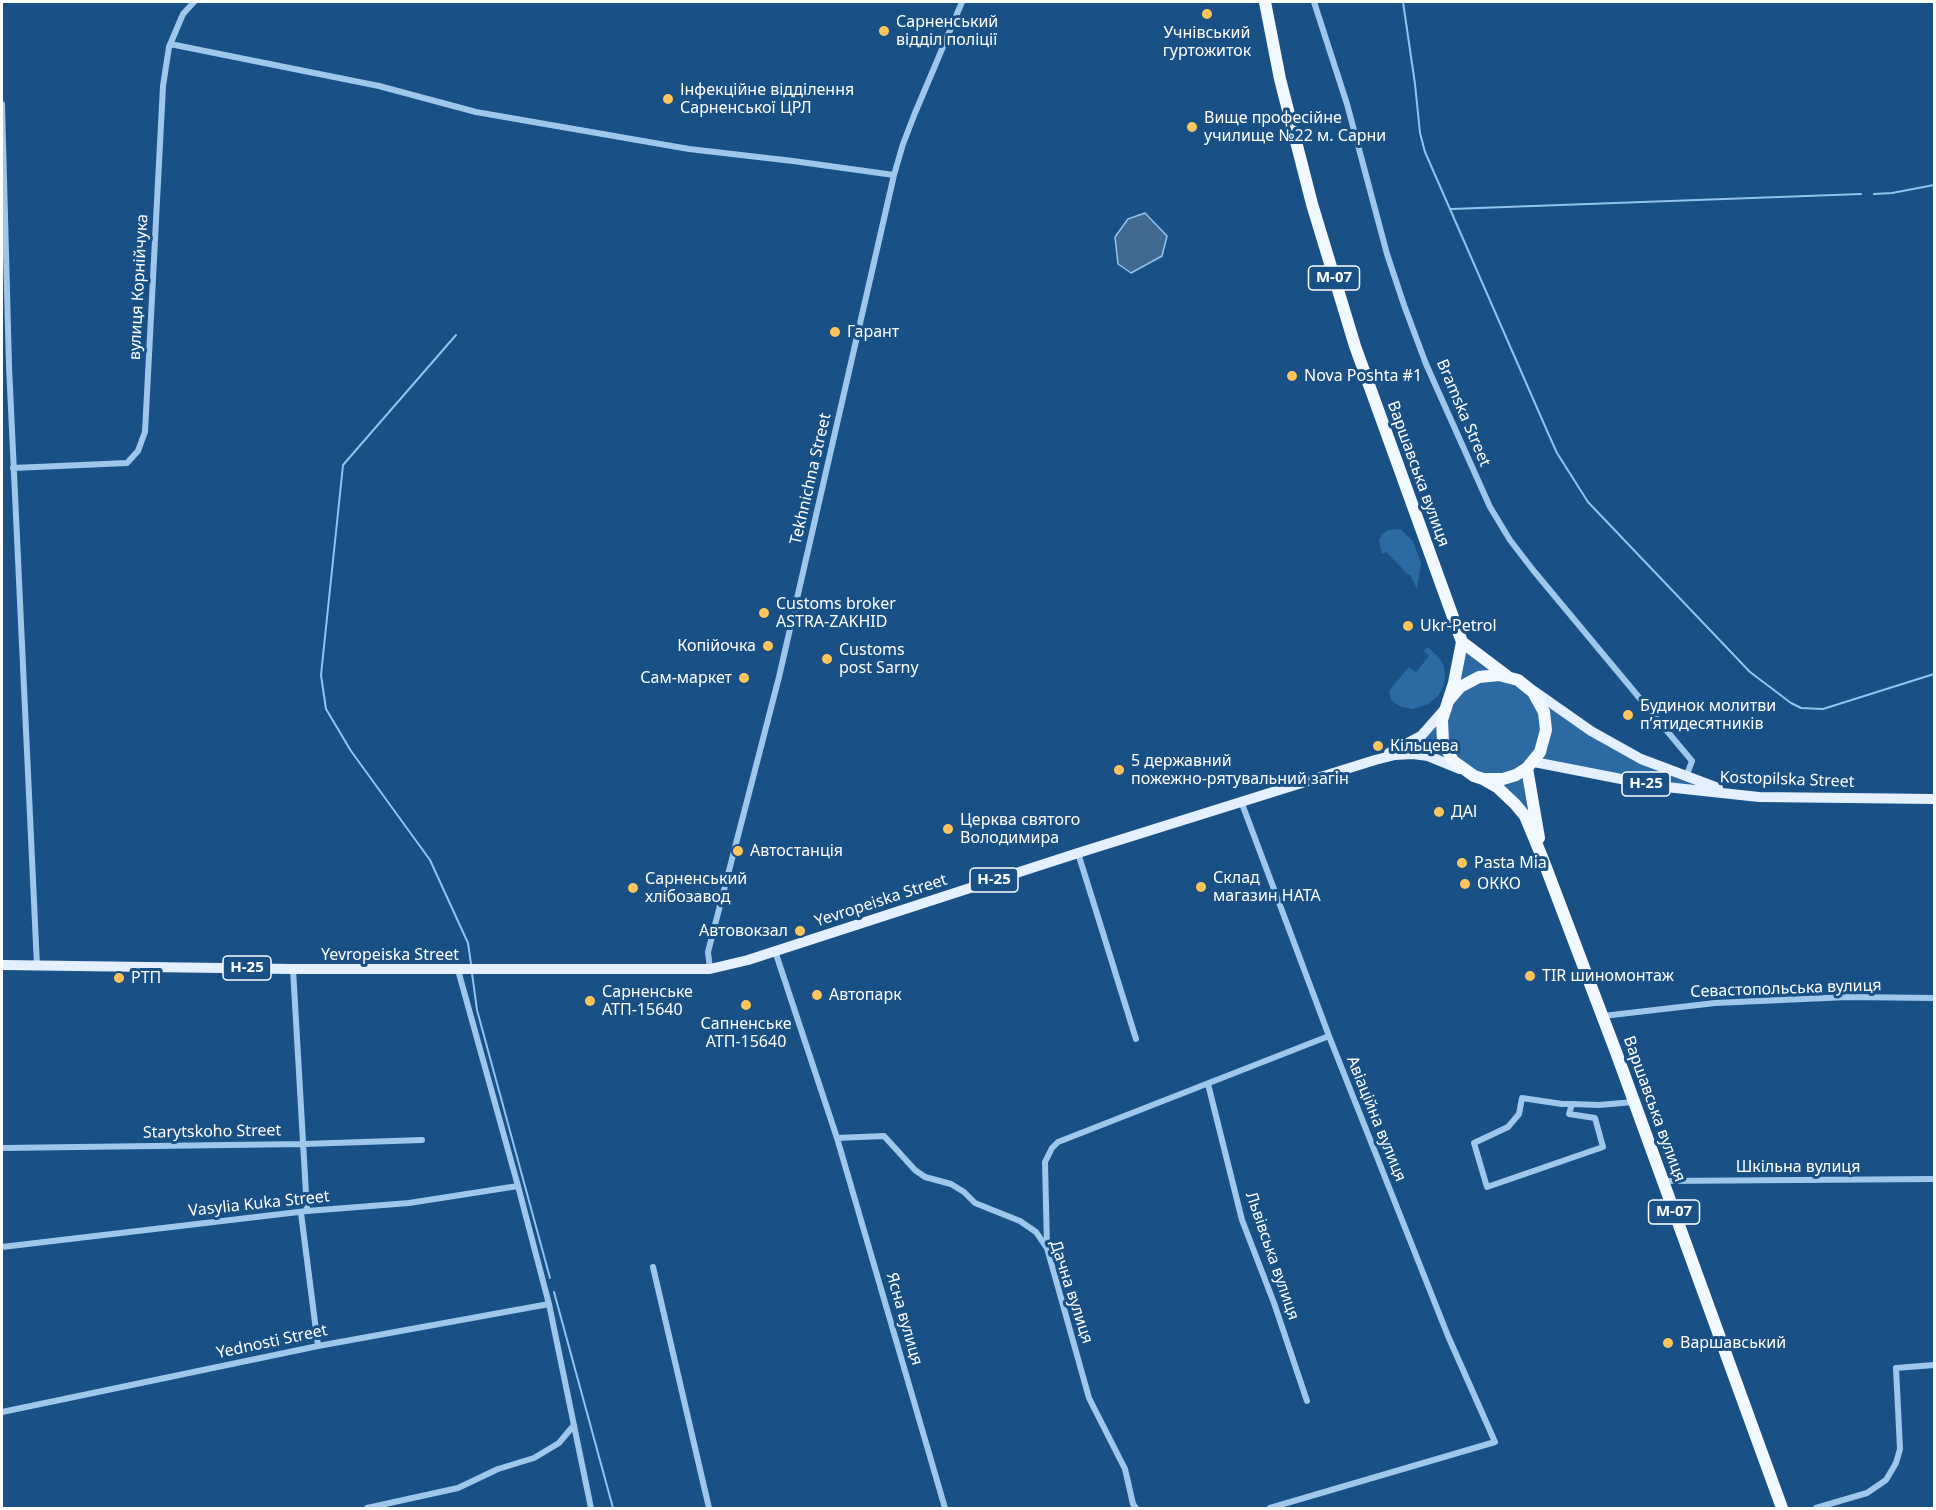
<!DOCTYPE html>
<meta charset="utf-8">
<style>
body{margin:0}
#map{position:relative;width:1936px;height:1510px;overflow:hidden;background:#195085;font-family:"Noto Sans",sans-serif}
canvas{display:block}
.frame{position:absolute;inset:0;border:3px solid #fff;pointer-events:none}
</style>
<div id="map">
<canvas width="1936" height="1510"></canvas>
<div class="frame"></div>
</div>
<script>
const c = document.querySelector('canvas').getContext('2d');
c.lineJoin = 'round';
function fill(path, color) { c.fillStyle = color; c.fill(path, 'evenodd'); }
const shape = rows => new Path2D(rows.map(r => 'M' + r).join(''));
function trace(path, color, width, dash) { c.strokeStyle = color; c.lineWidth = width; c.lineCap = dash ? 'butt' : 'round'; c.setLineDash(dash || []); c.stroke(path); }
function drawText(font, color, halo, rows, align = 'center') {
  c.font = font + ' "Noto Sans",sans-serif'; c.lineWidth = 6; c.setLineDash([]); c.textBaseline = 'middle'; c.strokeStyle = halo; c.fillStyle = color; for (const [text, x, y, turn = 0] of rows) {
    c.save(); c.translate(x, y); c.rotate((+turn || 0) * Math.PI / 180); c.textAlign = isNaN(turn) ? turn : align; if (halo) c.strokeText(text, 0, 0); c.fillText(text, 0, 0); c.restore();
  }
}
const green = shape([
 [1400,529,1413,541,1421,563,1417,589,1410,575,1406,574,1402,568,1386,552,1382,554,1379,541,1382,534,1389,530],
 [1462,642,1591,731,1702,783,1759,797,1534,762,1527,768,1538,829,1515,804,1439,760,1395,755,1444,710],
 [1428,647,1440,659,1444,666,1445,678,1443,687,1438,696,1428,704,1412,709,1401,707,1391,700,1389,691,1409,667,1416,672,1429,656,1424,651]
]);
const water = shape([
 [1145,213,1167,236,1162,256,1131,273,1118,264,1115,237,1128,219,1145,213]
]);
const stream = shape([
 [1403,2,1415,84,1420,133,1425,152,1548,433,1557,453,1588,502,1750,672,1791,703,1801,708,1823,709,1934,674],
 [1874,194,1892,193,1934,185],
 [1451,209,1861,194],
 [456,335,343,465,321,675,326,709,351,751,430,860,468,943,471,964],
 [472,973,477,1010,550,1278],
 [554,1292,613,1508]
]);
const minor = shape([
 [1314,2,1347,104,1387,254,1404,305,1426,364,1490,507,1510,540,1533,570,1692,761,1686,777],
 [170,44,379,86,476,112,689,149,793,161,894,175],
 [2,104,9,366,37,966],
 [13,468,127,463,138,451,145,432,163,86,169,47,183,14,194,2],
 [1241,801,1329,1036,1448,1336,1495,1442,1270,1508],
 [1078,853,1136,1039],
 [775,951,837,1138,945,1508],
 [293,969,307,1211],
 [710,969,708,952,779,677,894,175,903,144,915,113,962,2],
 [458,970,518,1186,549,1304,591,1508],
 [1603,1016,1715,1003,1848,997,1934,998],
 [1208,1084,1242,1220,1274,1303,1307,1401],
 [1572,1104,1569,1114,1595,1118,1603,1147,1487,1187,1474,1143,1508,1127,1519,1114,1522,1098,1562,1104,1572,1104,1599,1105,1634,1102],
 [837,1138,884,1136,915,1170,925,1177,951,1184,964,1192,975,1203,1020,1221,1036,1232,1047,1248,1089,1398,1125,1469,1133,1504,1136,1508],
 [2,1148,304,1144,422,1140],
 [1662,1181,1934,1179],
 [301,1213,318,1346],
 [2,1247,307,1211,409,1203,518,1186],
 [1047,1248,1045,1162,1052,1148,1058,1142,1329,1036],
 [653,1267,709,1508],
 [2,1412,318,1346,549,1304],
 [367,1508,458,1488,498,1469,534,1458,559,1443,574,1425],
 [1816,1508,1867,1493,1886,1480,1896,1463,1900,1449,1896,1368,1934,1365]
]);
const primary = shape([
 [1534,691,1591,731,1641,759,1718,788],
 [1389,753,1421,736,1444,710],
 [1534,762,1657,786,1759,797,1934,799],
 [2,965,293,969,710,969,748,960,1078,853,1375,760,1395,755,1413,754,1428,756,1460,769]
]);
const trunk = shape([
 [1265,2,1280,79,1312,204,1355,346,1462,642],
 [1462,642,1507,676],
 [1448,701,1460,687,1479,677,1499,675,1518,680,1533,692,1544,712,1546,730,1540,752,1527,768,1516,775,1503,779,1483,779,1474,776,1453,761,1443,742,1442,720,1454,683,1462,642],
 [1527,768,1539,838],
 [1483,779,1497,787,1515,804,1525,816,1542,857,1616,1052,1782,1508]
]);
const markers = [
 [1207,14,6,"#ffc45a"],
 [884,31,6,"#ffc45a"],
 [668,99,6,"#ffc45a"],
 [1192,127,6,"#ffc45a"],
 [835,332,6,"#ffc45a"],
 [1292,376,6,"#ffc45a"],
 [764,613,6,"#ffc45a"],
 [1408,626,6,"#ffc45a"],
 [768,646,6,"#ffc45a"],
 [827,659,6,"#ffc45a"],
 [744,678,6,"#ffc45a"],
 [1628,715,6,"#ffc45a"],
 [1378,746,6,"#ffc45a"],
 [1119,770,6,"#ffc45a"],
 [1439,812,6,"#ffc45a"],
 [948,829,6,"#ffc45a"],
 [738,851,6,"#ffc45a"],
 [1462,863,6,"#ffc45a"],
 [1465,884,6,"#ffc45a"],
 [1201,887,6,"#ffc45a"],
 [633,888,6,"#ffc45a"],
 [800,931,6,"#ffc45a"],
 [1530,976,6,"#ffc45a"],
 [119,978,6,"#ffc45a"],
 [817,995,6,"#ffc45a"],
 [590,1001,6,"#ffc45a"],
 [746,1005,6,"#ffc45a"],
 [1668,1343,6,"#ffc45a"]
];
const shields = [
 [1334,278,51],
 [1646,784,48],
 [994,880,48],
 [247,968,48],
 [1674,1212,51]
];
const shieldNames = [
 ["М-07",1334,278],
 ["Н-25",1646,784],
 ["Н-25",994,880],
 ["Н-25",247,968],
 ["М-07",1674,1212]
];
const poiNames = [
 ["Сарненський",896,22],
 ["відділ поліції",896,40],
 ["Учнівський",1207,33,"center"],
 ["гуртожиток",1207,51,"center"],
 ["Інфекційне відділення",680,90],
 ["Сарненської ЦРЛ",680,108],
 ["Вище професійне",1204,118],
 ["училище №22 м. Сарни",1204,136],
 ["Гарант",847,332],
 ["Nova Poshta #1",1304,376],
 ["Customs broker",776,604],
 ["ASTRA-ZAKHID",776,622],
 ["Ukr-Petrol",1420,626],
 ["Копійочка",756,646,"right"],
 ["Customs",839,650],
 ["post Sarny",839,668],
 ["Сам-маркет",732,678,"right"],
 ["Будинок молитви",1640,706],
 ["п’ятидесятників",1640,724],
 ["Кільцева",1390,746],
 ["5 державний",1131,761],
 ["пожежно-рятувальний загін",1131,779],
 ["ДАІ",1451,812],
 ["Церква святого",960,820],
 ["Володимира",960,838],
 ["Автостанція",750,851],
 ["Pasta Mia",1474,863],
 ["Склад",1213,878],
 ["магазин НАТА",1213,896],
 ["Сарненський",645,879],
 ["хлібозавод",645,897],
 ["ОККО",1477,884],
 ["Автовокзал",788,931,"right"],
 ["TIR шиномонтаж",1542,976],
 ["РТП",131,978],
 ["Сарненське",602,992],
 ["АТП-15640",602,1010],
 ["Автопарк",829,995],
 ["Сапненське",746,1024,"center"],
 ["АТП-15640",746,1042,"center"],
 ["Варшавський",1680,1343]
];
const streetNames = [
 ["вулиця Корнійчука",139,287,-87],
 ["Bramska Street",1463,413,67],
 ["Варшавська вулиця",1418,474,70],
 ["Tekhnichna Street",811,479,-77],
 ["Kostopilska Street",1787,780,2],
 ["Yevropeiska Street",881,901,-18],
 ["Yevropeiska Street",390,955],
 ["Севастопольська вулиця",1786,989,-2],
 ["Варшавська вулиця",1654,1109,70],
 ["Авіаційна вулиця",1376,1119,68],
 ["Starytskoho Street",212,1132,-1],
 ["Шкільна вулиця",1798,1167],
 ["Vasylia Kuka Street",259,1204,-6],
 ["Львівська вулиця",1272,1256,71],
 ["Дачна вулиця",1071,1292,72],
 ["Ясна вулиця",904,1319,74],
 ["Yednosti Street",272,1342,-12]
];
fill(green, '#2c6aa3');
fill(water, '#426a91');
trace(water, '#92c3ee', 1.5);
trace(stream, '#92c3ee', 2);
trace(minor, '#9fc7ec', 6);
trace(primary, '#e4f0ff', 10);
trace(trunk, '#f2f8ff', 12);
for (const [x, y, r, color] of markers) { const dot = new Path2D(); dot.arc(x, y, r, 0, 2 * Math.PI); c.fillStyle = color; c.fill(dot); trace(dot, '#195085', 2); }
for (const [x, y, w] of shields) { const box = new Path2D(); box.roundRect(x - w / 2, y - 12, w, 24, 4.5); c.fillStyle = '#195085'; c.fill(box); trace(box, '#fff', 1.5); }
drawText('bold 15px', '#fff', null, shieldNames);
drawText('16px', '#fff', '#195085', poiNames, 'left');
drawText('16px', '#fff', '#195085', streetNames);
</script>
